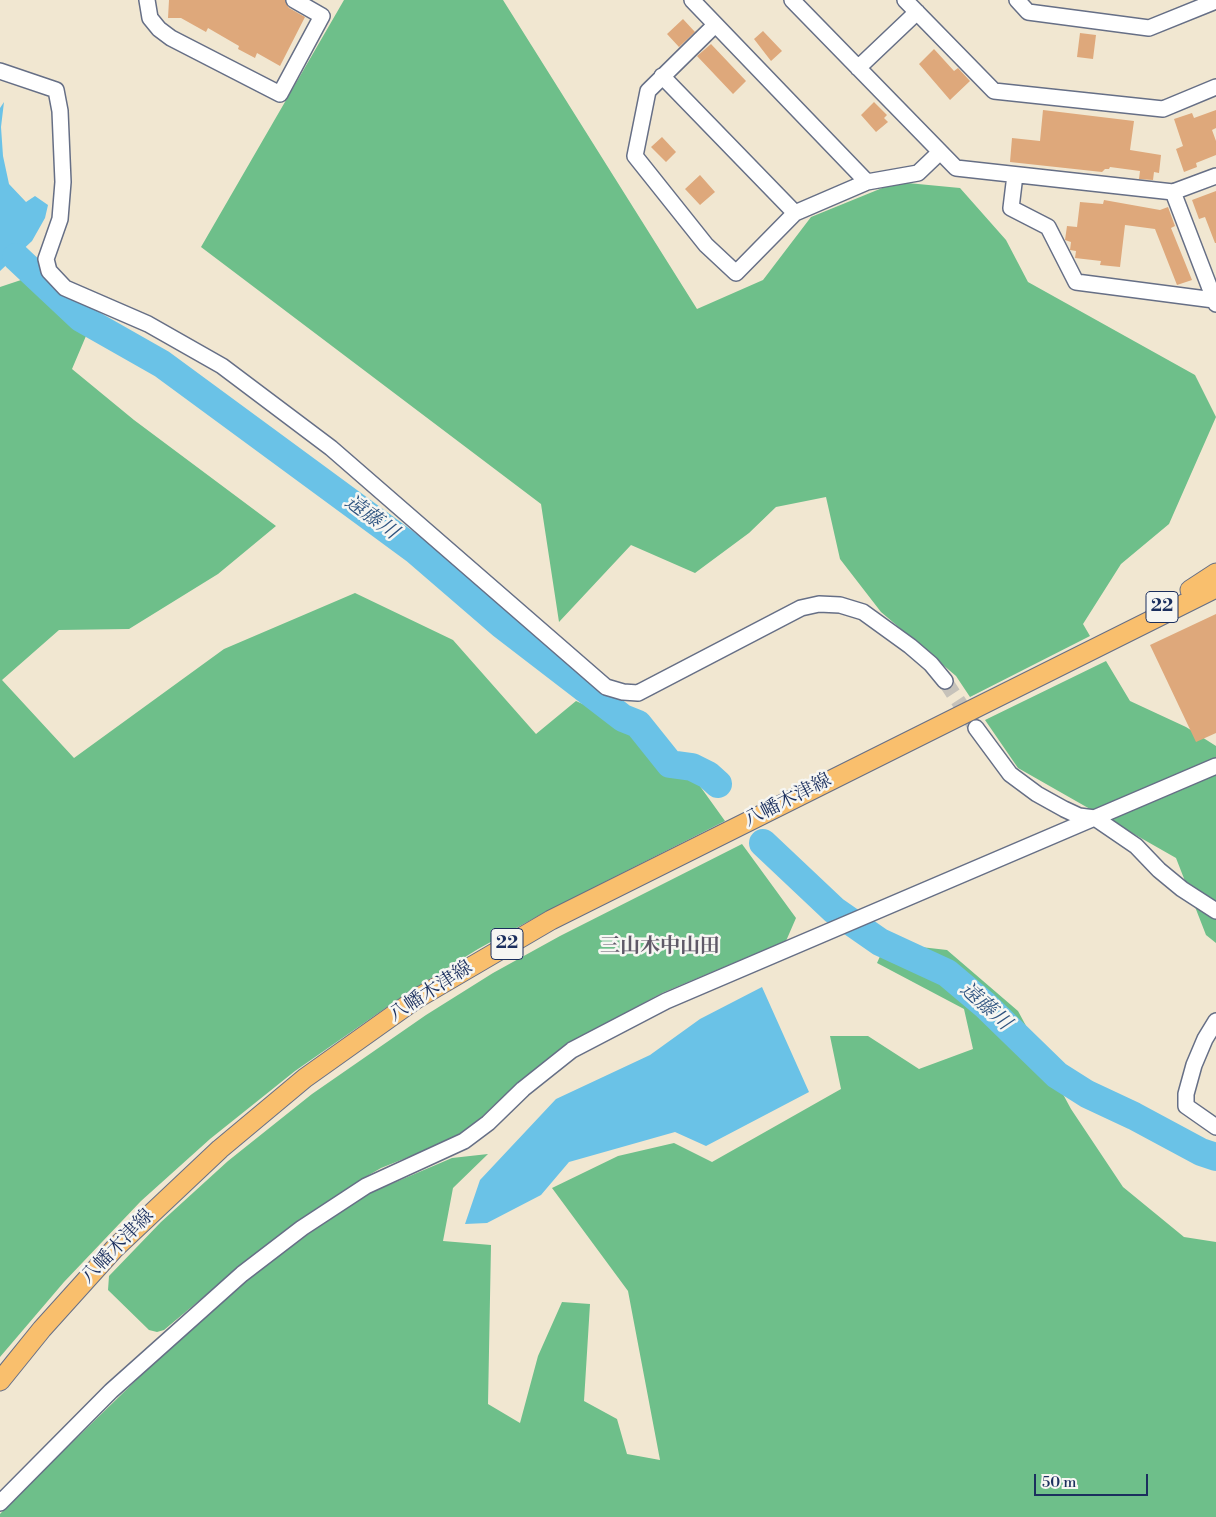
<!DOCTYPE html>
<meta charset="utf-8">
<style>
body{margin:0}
#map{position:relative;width:1216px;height:1517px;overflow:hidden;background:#f1e7d1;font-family:"Libre Bodoni",serif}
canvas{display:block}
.scale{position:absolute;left:1034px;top:1474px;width:114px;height:22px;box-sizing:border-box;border:2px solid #1b2f5e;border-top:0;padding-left:6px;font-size:15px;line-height:18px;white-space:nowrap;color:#1b2f5e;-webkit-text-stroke:4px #f6f6f2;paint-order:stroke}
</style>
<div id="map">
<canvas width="1216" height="1517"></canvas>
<div class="scale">50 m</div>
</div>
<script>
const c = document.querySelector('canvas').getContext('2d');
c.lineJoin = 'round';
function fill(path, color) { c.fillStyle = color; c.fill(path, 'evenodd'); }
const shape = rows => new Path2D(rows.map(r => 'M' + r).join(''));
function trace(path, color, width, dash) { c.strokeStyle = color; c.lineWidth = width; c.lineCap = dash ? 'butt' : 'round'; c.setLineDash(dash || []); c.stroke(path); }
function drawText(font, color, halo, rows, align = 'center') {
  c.font = font + ' "Libre Bodoni","Noto Serif JP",serif'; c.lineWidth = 5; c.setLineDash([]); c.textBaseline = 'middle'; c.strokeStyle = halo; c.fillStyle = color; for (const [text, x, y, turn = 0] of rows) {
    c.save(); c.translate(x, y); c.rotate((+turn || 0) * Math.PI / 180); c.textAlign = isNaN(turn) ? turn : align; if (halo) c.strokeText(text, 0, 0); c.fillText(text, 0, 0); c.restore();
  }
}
const forest = shape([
 [344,0,503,0,697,309,763,280,811,217,897,182,960,188,1006,240,1028,282,1195,375,1216,417,1169,524,1121,564,1083,624,1090,636,970,697,956,676,881,612,840,559,826,497,776,507,749,533,695,573,631,545,559,622,541,504,201,247],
 [24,279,86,336,72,369,134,420,276,526,218,574,129,629,59,630,2,680,74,758,224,649,355,593,453,640,536,734,576,701,669,743,725,821,547,911,478,949,410,991,295,1071,210,1139,141,1201,64,1282,0,1357,0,287],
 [1106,661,1130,701,1186,727,1216,746,1216,943,1206,935,1176,858,1018,768,985,720],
 [742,844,796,918,786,941,662,993,568,1044,518,1083,472,1126,446,1142,381,1168,362,1179,298,1222,238,1268,164,1330,157,1332,149,1330,108,1290,109,1276,161,1222,228,1161,312,1094,426,1015,493,973,560,936],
 [886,943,947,950,1018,1011,1071,1109,1123,1187,1184,1237,1216,1242,1216,1517,0,1517,0,1514,17,1496,162,1355,247,1280,307,1235,370,1193,452,1158,488,1154,453,1188,443,1241,491,1245,488,1404,520,1423,538,1356,562,1302,590,1304,584,1401,617,1419,627,1454,660,1460,628,1291,552,1188,618,1156,674,1143,712,1162,841,1089,830,1036,868,1036,919,1069,973,1049,964,1009,877,963]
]);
const water = shape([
 [4,102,1,127,3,156,9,184,26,202,35,196,48,205,45,218,32,241,0,271,0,108],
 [762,987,809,1092,706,1146,675,1132,569,1162,541,1195,487,1223,465,1224,480,1180,556,1099,650,1055,700,1019]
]);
const river = shape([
 [16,257,81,318,162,364,415,550,502,625,623,718,638,724,670,764,692,767,708,775,718,784],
 [763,843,834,910,880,942,947,973,985,1005,1057,1075,1087,1094,1134,1116,1201,1152,1216,1157]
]);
const building = shape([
 [169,0,285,0,289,8,305,17,280,66,257,53,255,58,238,49,239,46,208,28,206,32,181,18,168,18],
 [683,19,695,32,679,47,667,34],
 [763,31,782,51,771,61,754,39],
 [1080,33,1096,35,1093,59,1077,57],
 [711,44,746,81,733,94,697,56],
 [934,49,954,71,958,68,970,81,950,100,919,64],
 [874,102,887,115,884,118,888,122,876,132,861,115],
 [1043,110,1134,121,1130,150,1161,155,1159,173,1154,172,1153,180,1139,179,1140,171,1110,167,1109,169,1105,169,1102,172,1010,162,1012,138,1040,141],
 [1216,110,1216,128,1212,130,1216,141,1216,155,1196,163,1197,167,1184,172,1176,149,1183,146,1174,119,1192,113,1194,118],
 [662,137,676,152,666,162,651,147],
 [700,175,715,192,700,205,685,189],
 [1216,191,1216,243,1215,243,1205,217,1199,219,1192,200],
 [1104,200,1160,210,1168,207,1175,226,1171,228,1192,280,1177,285,1155,229,1125,225,1120,267,1100,265,1101,261,1075,258,1076,251,1070,250,1071,242,1065,240,1067,226,1077,227,1080,202,1103,204],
 [1216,614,1216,733,1196,742,1150,645]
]);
const minorTunnel = shape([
 [945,681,976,728]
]);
const minor = shape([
 [147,0,150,18,159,29,171,38,280,94,322,16,294,0],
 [692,0,867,182],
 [792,0,956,168,1173,192,1216,176],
 [905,0,994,91,1163,109,1216,87],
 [1017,0,1028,12,1149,28,1216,1],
 [715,25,648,91,635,156,706,245,736,273,795,213,867,182,918,173,940,152],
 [858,68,917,12],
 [0,71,56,90,60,111,63,182,60,219,46,259,49,271,65,288,148,324,222,366,331,448,606,687,623,692,638,693,801,608,819,604,840,605,863,612,910,646,931,664,945,681],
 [662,76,795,213],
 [1015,175,1011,208,1048,227,1076,282,1214,300],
 [1173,192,1216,304],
 [976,728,1010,774,1037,794,1064,809,1079,816,1095,818,1136,846,1159,870,1182,889,1216,911],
 [1216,1021,1205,1039,1194,1065,1186,1094,1186,1106,1216,1127],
 [0,1503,111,1391,242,1274,302,1228,366,1186,464,1141,488,1123,523,1089,572,1050,666,1001,1216,766]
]);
const major = shape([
 [1190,590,1216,573],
 [0,1381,42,1329,115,1248,220,1149,305,1078,416,999,551,920,1216,588]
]);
const shields = [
 [1162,607,32],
 [507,944,32]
];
const shieldNames = [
 ["22",1162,607],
 ["22",507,944]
];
const streetNames = [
 ["八幡木津線",788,801,-27],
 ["八幡木津線",431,992,-33],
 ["八幡木津線",118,1247,-46]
];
const waterNames = [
 ["遠藤川",371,518,36],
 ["遠藤川",985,1007,42]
];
const neighbourhoodNames = [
 ["三山木中山田",660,947]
];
fill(forest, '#6ebf8a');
fill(water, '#6ac2e7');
trace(river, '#6ac2e7', 28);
fill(building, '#dea87b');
trace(minorTunnel, '#c6c2ba', 15, [15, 8]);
trace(minor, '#666f86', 18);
trace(major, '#666f86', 21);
trace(minor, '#fff', 15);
trace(major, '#f9bf6d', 19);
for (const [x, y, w] of shields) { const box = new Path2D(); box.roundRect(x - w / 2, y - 15.5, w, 31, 4); c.fillStyle = '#f6f6f2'; c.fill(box); trace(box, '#1b2f5e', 1); }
drawText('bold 18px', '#1b2f5e', null, shieldNames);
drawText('19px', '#1b2f5e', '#f6f6f2', streetNames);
drawText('italic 20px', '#2f5480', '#f6f6f2', waterNames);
drawText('bold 20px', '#5f5968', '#f6f6f2', neighbourhoodNames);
</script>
